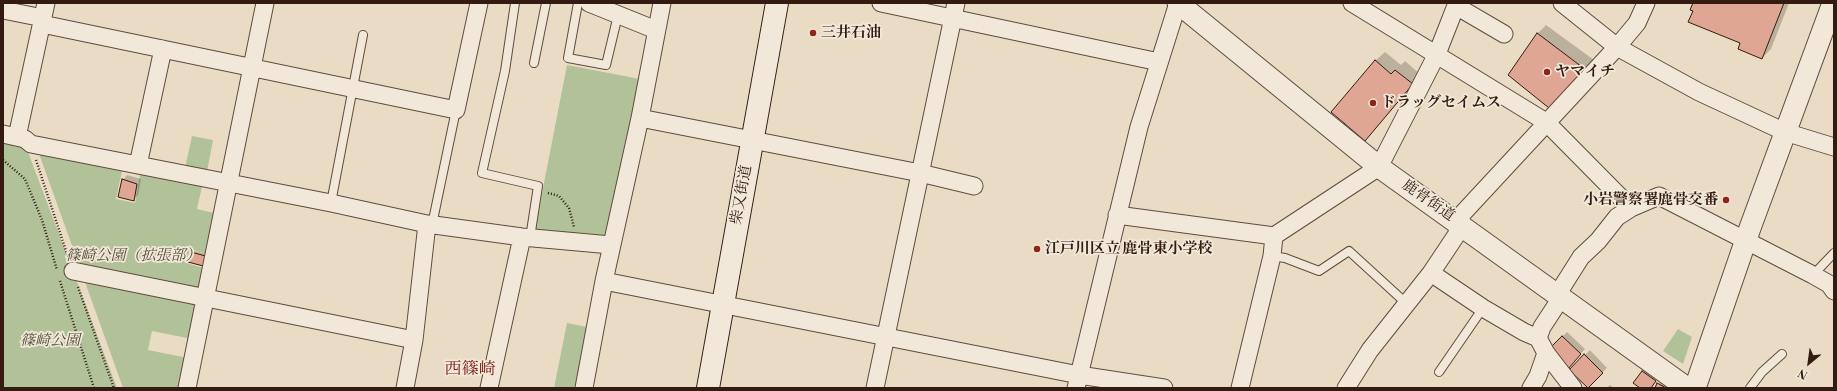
<!DOCTYPE html>
<meta charset="utf-8">
<style>
body{margin:0}
#map{position:relative;width:1837px;height:391px;overflow:hidden;background:#eadcc4;font-family:"Libre Bodoni",serif}
canvas{display:block}
.frame{position:absolute;inset:0;border:4px solid #331b12;pointer-events:none}
.north{position:absolute;left:1789px;top:343px;width:40px;height:40px;-webkit-text-stroke:3px #f1e8d9;paint-order:stroke;rotate:209deg;font-size:11px;font-weight:700;line-height:16px;text-align:center;color:#331b12}
.north::after{content:'';display:block;margin:auto;width:14px;height:18px;background:#331b12;clip-path:polygon(50% 0,100% 100%,50% 72%,0 100%)}
</style>
<div id="map">
<canvas width="1837" height="391"></canvas>
<div class="frame"></div>
<div class="north">N</div>
</div>
<script>
const c = document.querySelector('canvas').getContext('2d');
c.lineJoin = 'round';
function fill(path, color) { c.fillStyle = color; c.fill(path, 'evenodd'); }
const shape = rows => new Path2D(rows.map(r => 'M' + r).join(''));
function trace(path, color, width, dash) { c.strokeStyle = color; c.lineWidth = width; c.lineCap = dash ? 'butt' : 'round'; c.setLineDash(dash || []); c.stroke(path); }
function drawText(font, color, halo, rows, align = 'center') {
  c.font = font + ' "Libre Bodoni","Noto Serif JP",serif'; c.lineWidth = 3.5; c.setLineDash([]); c.textBaseline = 'middle'; c.strokeStyle = halo; c.fillStyle = color; for (const [text, x, y, turn = 0] of rows) {
    c.save(); c.translate(x, y); c.rotate((+turn || 0) * Math.PI / 180); c.textAlign = isNaN(turn) ? turn : align; if (halo) c.strokeText(text, 0, 0); c.fillText(text, 0, 0); c.restore();
  }
}
const green = shape([
 [567,65,640,79,608,245,534,234],
 [192,136,213,140,207,172,185,168],
 [3,139,25,144,117,388,3,388],
 [37,148,123,166,116,199,135,203,141,169,203,182,197,209,218,214,209,255,190,249,186,263,207,269,192,339,152,331,148,350,188,358,182,388,123,388],
 [567,323,587,327,575,388,554,388],
 [1678,329,1692,337,1683,364,1663,351]
]);
const shadow = shape([
 [1694,3,1789,3,1771,49,1762,58,1742,42,1694,10],
 [1546,25,1594,60,1549,106,1537,34],
 [1385,52,1401,65,1405,61,1421,75,1374,130,1375,61],
 [127,175,141,179,138,195,134,199,123,180],
 [194,251,210,255,209,263,192,253],
 [1567,332,1585,349,1568,367,1549,350],
 [1590,350,1607,368,1587,387,1570,370],
 [1647,367,1660,376,1651,388,1639,388,1642,372],
 [1660,382,1668,386,1667,388,1656,388],
 [1610,385,1614,388,1607,388]
]);
const building = shape([
 [1693,3,1784,3,1762,59,1738,49,1740,43,1688,22,1693,11,1690,10,1693,3],
 [1537,33,1586,70,1549,108,1508,75,1537,33],
 [1375,60,1391,74,1395,70,1413,84,1365,141,1331,112,1375,60],
 [122,179,137,184,134,201,118,197,122,179],
 [191,252,209,257,207,267,188,262,191,252],
 [1562,336,1581,354,1568,369,1548,350,1562,336],
 [1584,354,1603,373,1588,388,1569,370,1584,354],
 [1642,371,1656,381,1651,388,1640,388,1633,383,1642,371],
 [1657,383,1666,388,1655,388,1657,383]
]);
const path = shape([
 [3,160,25,179,42,220,57,270],
 [36,160,68,257],
 [548,193,559,196,569,208,574,227],
 [60,281,94,388],
 [78,287,114,388]
]);
const service = shape([
 [515,3,505,71,482,173,538,186,530,238],
 [578,3,568,58,606,65,618,15],
 [534,63,546,3],
 [331,203,363,35],
 [432,225,456,110],
 [1272,256,1285,258,1319,271,1349,251,1407,304],
 [1813,275,1834,253],
 [1439,372,1483,308],
 [1750,388,1762,372,1782,354]
]);
const minor = shape([
 [589,3,656,30],
 [881,3,1159,62],
 [1352,3,1546,122,1631,208],
 [1562,3,1617,47,1699,92,1785,132,1834,147],
 [1456,6,1504,34],
 [3,10,43,18],
 [42,24,456,110,479,3],
 [640,118,920,173,974,186],
 [3,134,25,139,31,144,331,203,427,224,522,237,611,245],
 [17,137,46,3],
 [138,165,163,49],
 [1117,215,1274,236],
 [73,271,414,340],
 [1431,273,1483,308,1524,332,1538,338],
 [604,281,1079,375,1164,388],
 [1557,295,1581,257,1598,241,1617,217,1631,208,1659,196,1813,275,1829,284,1834,291],
 [1546,353,1573,388],
 [187,388,265,3],
 [405,388,414,340,427,224],
 [489,388,522,237],
 [584,388,604,281,640,118,662,3],
 [875,388,956,3],
 [1076,388,1139,127,1178,3],
 [1240,388,1272,256,1274,236,1379,167,1437,54,1457,3],
 [1346,388,1370,350,1431,273,1457,234,1458,223,1463,213,1617,47,1637,23,1646,3],
 [1531,388,1538,376,1546,353,1538,338,1542,327,1561,298]
]);
const tertiary = shape([
 [1178,3,1379,167,1687,388],
 [1695,388,1750,228,1833,3]
]);
const secondary = shape([
 [708,388,777,3]
]);
const markers = [
 [813,33,4,"#8f2418"],
 [1547,72,4,"#8f2418"],
 [1373,103,4,"#8f2418"],
 [1726,200,4,"#8f2418"],
 [1037,249,4,"#8f2418"]
];
const poiNames = [
 ["三井石油",821,33],
 ["ヤマイチ",1555,72],
 ["ドラッグセイムス",1381,103],
 ["小岩警察署鹿骨交番",1718,200,"right"],
 ["江戸川区立 鹿骨東小学校",1045,249]
];
const streetNames = [
 ["柴又街道",742,195,-80],
 ["鹿骨街道",1428,201,35]
];
const parkNames = [
 ["篠崎公園（拡張部）",133,256],
 ["篠崎公園",50,341]
];
const quarterNames = [
 ["西篠崎",470,370]
];
fill(green, '#b1c299');
fill(shadow, '#0003');
fill(building, '#dfa693');
trace(building, '#331b12', 1);
trace(service, '#614b3e', 10);
trace(minor, '#614b3e', 19);
trace(tertiary, '#614b3e', 23);
trace(secondary, '#331b12', 24);
trace(path, '#331b12', 2.5, [1, 2]);
trace(service, '#f1e8d9', 8);
trace(minor, '#f1e8d9', 17);
trace(tertiary, '#f1e8d9', 21);
trace(secondary, '#f1e8d9', 22);
for (const [x, y, r, color] of markers) { const dot = new Path2D(); dot.arc(x, y, r, 0, 2 * Math.PI); c.fillStyle = color; c.fill(dot); trace(dot, '#f1e8d9', 1.5); }
drawText('bold 15px', '#331b12', '#f1e8d9', poiNames, 'left');
drawText('15px', '#331b12', '#f1e8d9', streetNames);
drawText('italic 15px', '#594d3a', '#f1e8d9', parkNames);
drawText('17px', '#7a1f14', '#f1e8d9', quarterNames);
</script>
